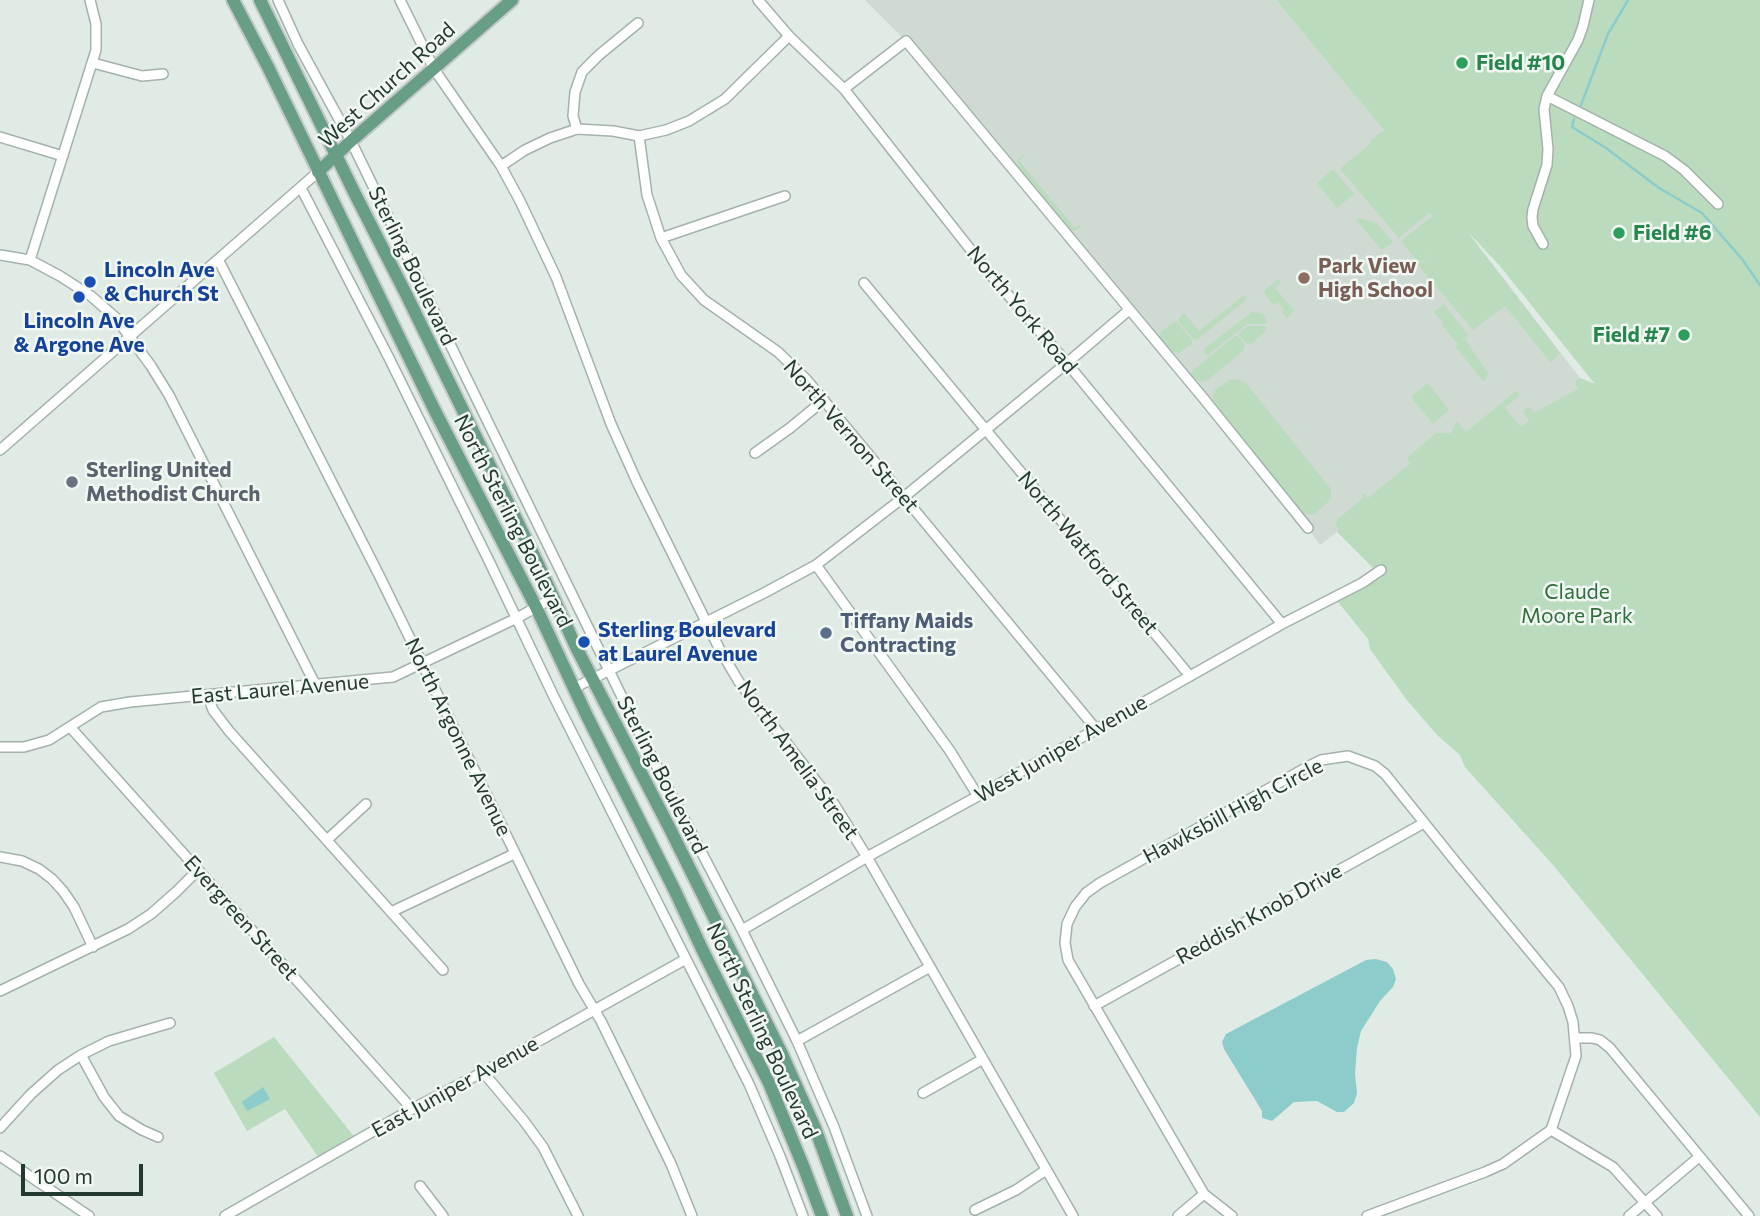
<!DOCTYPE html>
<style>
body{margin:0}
#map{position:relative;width:1760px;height:1216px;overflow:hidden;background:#e1ebe5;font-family:Commissioner,sans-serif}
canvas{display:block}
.scale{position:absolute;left:21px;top:1164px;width:122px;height:32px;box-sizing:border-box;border:4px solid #233a30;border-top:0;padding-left:9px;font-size:21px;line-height:24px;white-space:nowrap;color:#233a30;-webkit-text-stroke:5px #f1f7f3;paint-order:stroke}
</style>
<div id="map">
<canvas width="1760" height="1216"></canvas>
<div class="scale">100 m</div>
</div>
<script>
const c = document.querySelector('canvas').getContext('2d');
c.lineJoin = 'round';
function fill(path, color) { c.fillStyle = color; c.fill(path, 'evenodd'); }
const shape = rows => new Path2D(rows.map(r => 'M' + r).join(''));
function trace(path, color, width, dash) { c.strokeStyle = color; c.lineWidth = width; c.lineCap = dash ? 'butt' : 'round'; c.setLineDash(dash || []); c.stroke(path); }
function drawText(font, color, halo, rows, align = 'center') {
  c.font = font + ' Commissioner,sans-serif'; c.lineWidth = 5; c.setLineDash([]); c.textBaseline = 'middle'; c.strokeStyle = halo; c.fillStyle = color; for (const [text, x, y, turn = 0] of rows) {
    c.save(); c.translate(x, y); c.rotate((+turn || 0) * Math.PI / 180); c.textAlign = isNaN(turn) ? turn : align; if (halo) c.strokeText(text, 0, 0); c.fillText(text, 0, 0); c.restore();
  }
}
const built = shape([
 [865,0,1276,0,1384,129,1423,184,1487,257,1580,378,1596,385,1520,426,1337,532,1320,545,1308,528,906,41]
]);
const green = shape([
 [1276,0,1760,0,1760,1117,1553,865,1465,767,1460,755,1437,735,1406,699,1370,649,1368,639,1338,602,1382,577,1337,532,1339,530,1336,524,1338,519,1364,497,1361,494,1364,494,1368,498,1410,464,1407,458,1436,433,1451,433,1457,421,1466,432,1516,391,1520,395,1505,408,1520,426,1529,421,1523,410,1529,407,1534,413,1578,389,1575,382,1580,378,1595,384,1499,265,1467,231,1560,353,1551,363,1505,306,1473,330,1418,265,1432,253,1419,263,1401,241,1433,216,1429,213,1399,238,1340,169,1371,143,1370,141,1384,130],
 [1023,155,1024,156,1019,161,1075,228,1080,224,1081,226,1074,231,1069,229,1017,165,1017,160],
 [1333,169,1354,194,1337,208,1317,183],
 [1359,218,1377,223,1393,242,1382,250,1356,220],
 [1278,279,1281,282,1275,288,1294,310,1287,319,1282,312,1284,310,1278,302,1273,305,1264,293,1266,289],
 [1243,296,1246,297,1246,300,1197,340,1194,339,1179,322,1179,318,1184,313,1199,331],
 [1444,304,1468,335,1462,340,1465,339,1488,373,1486,379,1483,381,1456,347,1458,344,1441,324,1443,322,1434,312],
 [1252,312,1261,313,1265,316,1267,322,1265,324,1247,324,1208,355,1204,353,1204,349],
 [1174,322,1178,323,1192,340,1192,344,1179,353,1170,351,1160,338,1161,332],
 [1248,326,1265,326,1267,329,1253,343,1247,344,1239,335,1239,333],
 [1235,336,1238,336,1245,345,1244,350,1208,380,1202,382,1193,379,1190,376,1191,372],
 [1231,379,1240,380,1247,384,1331,489,1331,499,1316,513,1312,515,1301,512,1213,404,1213,395,1215,390],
 [1428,383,1449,410,1433,424,1411,397],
 [274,1037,357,1140,321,1161,285,1109,247,1131,214,1073]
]);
const water = shape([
 [1376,959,1387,962,1393,969,1396,979,1393,987,1380,1001,1361,1031,1357,1048,1355,1074,1357,1093,1354,1103,1344,1112,1337,1112,1317,1101,1294,1102,1272,1121,1262,1118,1262,1111,1224,1049,1222,1042,1226,1034,1366,960],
 [263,1087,270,1099,247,1111,242,1102]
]);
const stream = shape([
 [1581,105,1608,34,1628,0],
 [1574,119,1572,127,1606,148,1659,188,1702,213,1742,259,1760,285]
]);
const minor = shape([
 [278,0,298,44,351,141,640,734,742,930,797,1041,834,1127,867,1216],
 [400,0,434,69,501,166,520,201,556,277,611,424,637,482,719,648,739,682,834,804,867,857,1073,1216],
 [758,0,789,36,844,89,989,273,1067,363,1282,624],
 [93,63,142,76,163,74],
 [844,89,906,41,1204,399,1308,528],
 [1547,96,1665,156,1684,170,1718,204],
 [577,129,573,116,575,92,582,72,599,55,638,23],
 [639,136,647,195,661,238,681,275,704,300,778,352,807,380,1096,729],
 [0,137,63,156],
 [501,166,525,150,550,138,577,129,613,131,639,136,666,130,689,121,725,99,789,36],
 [301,188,389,358,490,563,555,699,749,1084,780,1156,803,1216],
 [661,238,785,196],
 [1543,244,1533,226,1532,217,1533,209,1547,165,1548,149,1544,109,1547,96,1578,40,1583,26,1589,0],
 [0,255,30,260,60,276,91,296,116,318,151,366,169,395,315,684],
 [30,260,96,50,96,24,90,0],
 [219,261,378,573,579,984,601,1021,671,1164,692,1216],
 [864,283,1190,676],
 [0,450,318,172],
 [755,453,790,428,824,400],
 [816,565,950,751,978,796],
 [574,688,764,593,816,565,904,497,1067,363,1129,310],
 [208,696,213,710,229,731,443,970],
 [71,728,412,1109],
 [0,747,24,747,49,740,101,707,130,702,393,677,517,618,553,598],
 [328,839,366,804],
 [0,857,22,861,39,869,52,879,63,891,74,907,93,947],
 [391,912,514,854],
 [742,930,867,857,978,796,1282,624,1362,583,1381,570],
 [0,991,128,929,151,914,176,892,198,870],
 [1094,1006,1424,823],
 [1575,1038,1592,1038,1600,1040,1610,1048,1749,1216],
 [797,1041,930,967],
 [81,1055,104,1097,119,1116,142,1130,158,1137],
 [483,1072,524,1121,543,1147,578,1216],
 [923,1093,983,1059],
 [0,1128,31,1094,58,1070,81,1055,109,1041,170,1023],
 [1551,1130,1613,1167,1657,1216],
 [0,1156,89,1216],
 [420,1186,443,1216],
 [975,1210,1016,1190,1046,1170],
 [225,1216,412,1109,483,1072,686,959],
 [1178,1216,1204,1194],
 [1232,1216,1204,1194,1068,960,1065,943,1067,924,1075,907,1086,893,1100,883,1311,765,1321,760,1348,756,1375,766,1385,774,1459,866,1559,987,1568,1006,1573,1022,1576,1056,1551,1130,1503,1164,1485,1172,1367,1216],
 [1629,1216,1699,1157]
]);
const major = shape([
 [233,0,268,67,434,409,536,607,587,716,675,891,702,949,769,1083,804,1168,822,1216],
 [260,0,356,196,406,294,538,564,576,647,669,827,781,1052,815,1128,847,1216],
 [318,172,351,141,512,0]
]);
const markers = [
 [1462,63,7,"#2e9e5b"],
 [1619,233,7,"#2e9e5b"],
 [1304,278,7,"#8d6e63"],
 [90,282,7,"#1a4fb4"],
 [79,297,7,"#1a4fb4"],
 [1684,335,7,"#2e9e5b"],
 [72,482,7,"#6b7280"],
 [826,633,7,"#5c6f8a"],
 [584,642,7,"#1a4fb4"]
];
const leisureNames = [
 ["Field #10",1476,63],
 ["Field #6",1633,233],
 ["Field #7",1670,335,"right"]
];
const streetNames = [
 ["West Church Road",387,85,-42],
 ["Sterling Boulevard",412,266,64],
 ["North York Road",1022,310,50],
 ["North Vernon Street",851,436,49],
 ["North Sterling Boulevard",513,521,63],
 ["North Watford Street",1088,553,50],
 ["East Laurel Avenue",280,689,-5],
 ["North Argonne Avenue",458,737,64],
 ["West Juniper Avenue",1061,749,-30],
 ["North Amelia Street",798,760,54],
 ["Sterling Boulevard",662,775,63],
 ["Hawksbill High Circle",1233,811,-28],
 ["Reddish Knob Drive",1259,914,-29],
 ["Evergreen Street",241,918,48],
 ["North Sterling Boulevard",762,1031,65],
 ["East Juniper Avenue",455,1087,-29]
];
const educationNames = [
 ["Park View",1318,266],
 ["High School",1318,290]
];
const transitNames = [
 ["Lincoln Ave",104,270],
 ["& Church St",104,294],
 ["Lincoln Ave",79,321,"center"],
 ["& Argone Ave",79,345,"center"],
 ["Sterling Boulevard",598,630],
 ["at Laurel Avenue",598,654]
];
const worshipNames = [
 ["Sterling United",86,470],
 ["Methodist Church",86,494]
];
const parkNames = [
 ["Claude",1577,592],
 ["Moore Park",1577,616]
];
const serviceNames = [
 ["Tiffany Maids",840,621],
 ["Contracting",840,645]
];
fill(built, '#cfdad3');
fill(green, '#bbdbbe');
fill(water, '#8ccccb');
trace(stream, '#8ccccb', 2.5);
trace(minor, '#a4b2ab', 12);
trace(major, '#c1c8c5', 16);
trace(minor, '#fff', 9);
trace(major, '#689d86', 12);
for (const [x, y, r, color] of markers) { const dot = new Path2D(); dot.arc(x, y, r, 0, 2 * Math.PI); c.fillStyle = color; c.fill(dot); trace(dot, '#f1f7f3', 2.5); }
drawText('bold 21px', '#27864d', '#f1f7f3', leisureNames, 'left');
drawText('21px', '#233a30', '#f1f7f3', streetNames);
drawText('bold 21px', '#785e54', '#f1f7f3', educationNames, 'left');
drawText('bold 21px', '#164399', '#f1f7f3', transitNames, 'left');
drawText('bold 21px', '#5b616d', '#f1f7f3', worshipNames, 'left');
drawText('21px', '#306e3c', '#f1f7f3', parkNames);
drawText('bold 21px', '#4e5e75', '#f1f7f3', serviceNames, 'left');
</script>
